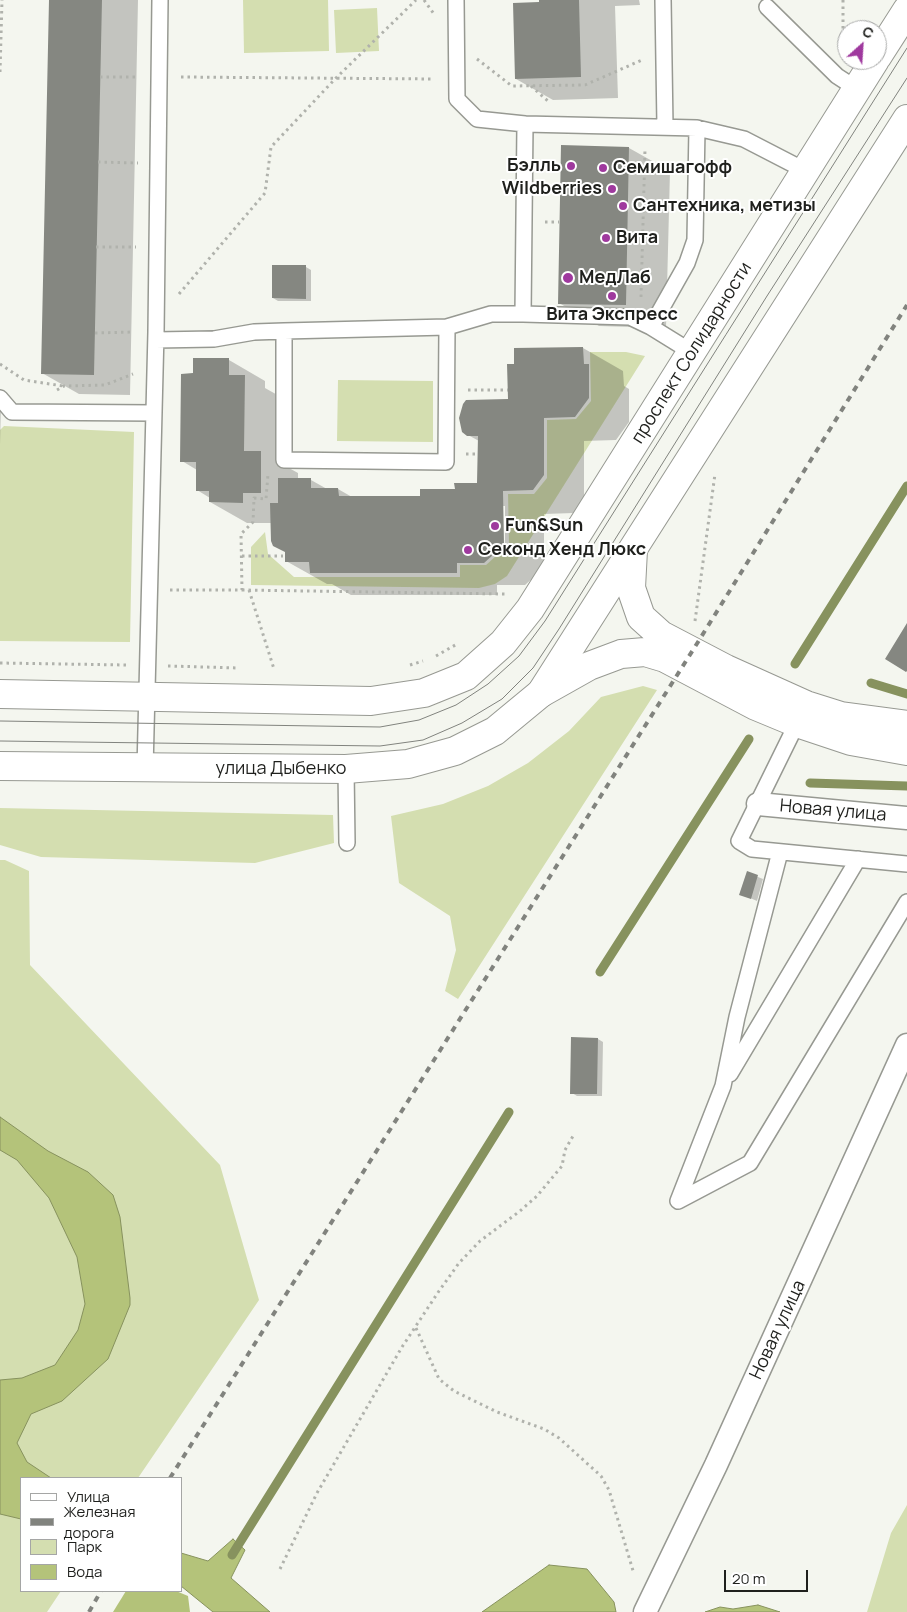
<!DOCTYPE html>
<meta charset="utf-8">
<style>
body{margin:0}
#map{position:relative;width:907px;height:1612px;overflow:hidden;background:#f4f6ef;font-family:Manrope,sans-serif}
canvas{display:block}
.legend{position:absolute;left:20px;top:1477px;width:162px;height:115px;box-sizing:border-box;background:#fff;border:1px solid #a5a6a5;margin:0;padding:6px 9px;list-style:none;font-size:15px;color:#1f201d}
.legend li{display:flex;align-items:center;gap:10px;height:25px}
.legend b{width:25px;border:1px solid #a5a6a5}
.north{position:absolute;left:837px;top:20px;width:50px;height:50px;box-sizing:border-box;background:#fff;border:1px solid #a5a6a5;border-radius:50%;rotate:26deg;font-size:14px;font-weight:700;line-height:20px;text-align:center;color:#1f201d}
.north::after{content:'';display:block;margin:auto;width:18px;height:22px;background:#9f399e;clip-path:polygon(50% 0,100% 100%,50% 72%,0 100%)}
.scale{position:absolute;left:724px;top:1570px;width:84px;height:22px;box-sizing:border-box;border:2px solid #1f201d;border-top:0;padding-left:6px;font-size:15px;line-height:18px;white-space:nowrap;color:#1f201d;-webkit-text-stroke:4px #fff;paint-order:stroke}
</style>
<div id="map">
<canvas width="907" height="1612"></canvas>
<ul class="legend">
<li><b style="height:6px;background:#fff"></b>Улица</li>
<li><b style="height:6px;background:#81837e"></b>Железная дорога</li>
<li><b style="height:14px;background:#d4deb0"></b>Парк</li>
<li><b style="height:14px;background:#b4c37a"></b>Вода</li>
</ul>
<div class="north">С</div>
<div class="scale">20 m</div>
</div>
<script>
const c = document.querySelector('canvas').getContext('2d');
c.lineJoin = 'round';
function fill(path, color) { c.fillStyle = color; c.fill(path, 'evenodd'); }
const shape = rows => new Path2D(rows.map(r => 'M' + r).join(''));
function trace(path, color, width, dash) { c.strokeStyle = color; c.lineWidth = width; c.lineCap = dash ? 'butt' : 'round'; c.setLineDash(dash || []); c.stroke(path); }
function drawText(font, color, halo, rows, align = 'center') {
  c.font = font + ' Manrope,sans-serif'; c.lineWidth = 4; c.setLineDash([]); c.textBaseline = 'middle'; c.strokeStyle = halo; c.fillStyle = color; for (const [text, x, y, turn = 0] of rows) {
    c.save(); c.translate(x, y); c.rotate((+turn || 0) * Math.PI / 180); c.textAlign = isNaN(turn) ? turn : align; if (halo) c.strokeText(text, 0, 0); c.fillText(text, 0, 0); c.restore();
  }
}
const green = shape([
 [243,0,328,0,329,51,244,53],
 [377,8,379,51,336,53,334,10],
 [590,352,626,352,645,356,507,576,495,584,479,588,251,585,251,547,265,532,268,554,294,577,460,577,460,565,486,565,509,544,508,494,534,494,547,478,547,420,576,419,591,401],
 [338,380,433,381,433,442,337,441],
 [4,426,134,432,130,642,0,641,0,430],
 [643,686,657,690,458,999,445,991,456,950,450,916,399,883,391,816,443,804,488,786,528,763,569,731,601,697],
 [0,808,333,815,334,843,255,863,41,857,0,845],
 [0,860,5,860,29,871,30,965,220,1165,259,1300,138,1478,21,1478,21,1591,61,1591,47,1612,0,1612],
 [907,1505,907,1612,867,1612,891,1533]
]);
const forest = shape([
 [126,1591,176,1591,188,1596,190,1612,113,1612]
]);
const water = shape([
 [0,1117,48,1151,88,1172,113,1195,120,1217,130,1298,130,1305,108,1359,62,1401,31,1414,17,1443,27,1462,51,1478,21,1478,21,1519,0,1514,0,1380,22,1378,55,1365,78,1330,85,1304,77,1257,49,1198,17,1160,0,1150,0,1117],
 [233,1539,245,1550,231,1578,270,1612,213,1612,181,1586,181,1553,208,1561,233,1539],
 [549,1565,587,1569,614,1602,616,1612,482,1612,549,1565],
 [758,1605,780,1612,705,1612,720,1607,733,1609,758,1605]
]);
const shadow = shape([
 [50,0,138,0,130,395,79,394,42,373],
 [540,0,639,0,640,5,615,6,618,98,553,100,516,79],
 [562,147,629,148,670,171,666,328,599,326,559,303],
 [306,267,311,270,311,301,278,301,273,298],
 [583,348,623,371,624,386,629,389,629,422,616,440,584,441,584,498,574,513,544,514,544,568,525,585,497,585,497,595,351,595,332,584,327,584,286,561,286,553,272,523,247,523,210,502,210,498,197,490,197,470,182,461,194,375,229,360,265,381,265,388,281,397,280,463,298,473,298,480,311,480,327,489,338,489,352,497,422,497,478,484,479,441,468,435,509,401],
 [502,506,505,506,505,551,503,551],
 [0,403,1,404,0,445],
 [748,873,763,879,757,901,741,894],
 [598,1039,603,1042,602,1096,577,1096,572,1093]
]);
const stream = shape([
 [795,664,907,486],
 [871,683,907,694],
 [810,783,907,786],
 [600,972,749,739],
 [232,1555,509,1112]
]);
const building = shape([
 [49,0,102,0,94,375,41,374],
 [539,0,579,0,581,77,515,79,513,3,539,2],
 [561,145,629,147,626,305,558,304],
 [272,265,306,265,306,299,272,298],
 [583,347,584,364,589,364,589,398,575,417,544,418,544,475,533,490,503,491,504,545,484,563,457,563,457,573,310,573,309,562,285,562,285,552,273,546,271,541,270,503,278,503,278,478,311,478,311,488,338,488,339,496,420,496,420,489,455,489,454,483,477,483,478,436,467,436,462,432,459,418,463,404,466,400,508,399,507,364,514,364,514,348],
 [193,358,229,358,229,375,245,375,244,451,261,451,261,493,243,493,243,503,209,502,209,491,196,491,196,462,180,462,181,374,193,373],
 [907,623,907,671,906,672,885,659],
 [747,871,758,875,751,899,739,895],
 [571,1037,598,1038,597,1094,570,1094]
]);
const path = shape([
 [424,0,434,14],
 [843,0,843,52],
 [477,59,512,86,585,85,642,60],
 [0,72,2,0],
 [100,77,137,77],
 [181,77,434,79],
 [531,86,549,102],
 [98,162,138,163],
 [545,222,559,222],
 [96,247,136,247],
 [179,294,265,193,271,147,336,78,416,0],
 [641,297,645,149],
 [95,333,134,332],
 [0,364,24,380,63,386],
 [57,390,64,386,105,385,133,374],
 [468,390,508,390],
 [466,454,476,454],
 [242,556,283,556],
 [170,590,242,590,241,534,253,522,254,498,266,499,268,474],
 [242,590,506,594],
 [249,590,274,669],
 [695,621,715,474],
 [436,656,457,644],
 [0,663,127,665],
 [410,665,423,661],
 [168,666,239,668],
 [416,1328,439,1379,454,1391,497,1412,544,1429,559,1438,601,1476,609,1490,634,1574],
 [280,1569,317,1493,402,1347,439,1291,459,1263,480,1241,520,1211,537,1196,562,1166,565,1150,573,1136]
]);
const service = shape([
 [456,0,457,99,477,119,525,124],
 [663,0,665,126],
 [767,7,837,76,857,89],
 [523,314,525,124,697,128,744,139,806,171],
 [651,327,687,263,695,240,697,128],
 [284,331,284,460,446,462,447,327],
 [156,340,214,339,254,332,284,331,447,327,491,314,523,314,630,317,651,327,693,353],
 [0,398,12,412,154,413],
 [800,717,739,841,752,849,907,864],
 [145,769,156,332,160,0],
 [346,769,347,843],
 [780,852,737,1017,723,1086,678,1201,750,1163,907,902],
 [730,1074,858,859]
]);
const pedestrian = shape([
 [758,804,907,818],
 [645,1612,716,1465,907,1045]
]);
const tertiary = shape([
 [633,550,631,588,641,617,661,635,726,669,806,705,841,716,907,725],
 [541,693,589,666,621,654,645,652,665,658,756,706,797,723,851,741,907,751]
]);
const secondary = shape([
 [877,57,907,10],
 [0,694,371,701,424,693,466,676,503,643,530,609,875,60],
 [0,766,346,769,408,764,455,751,495,731,541,693,907,119]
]);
const tram = shape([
 [0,721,380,727,419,720,456,705,488,684,519,656,545,621,907,48],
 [0,741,380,746,423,740,462,723,502,699,533,668,559,629,767,296,907,78]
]);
const rail = shape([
 [170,1478,698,642,907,305],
 [89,1612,101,1591]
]);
const markers = [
 [571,166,5,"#9f399e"],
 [603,168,5,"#9f399e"],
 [612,189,5,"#9f399e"],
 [623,206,5,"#9f399e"],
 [606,238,5,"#9f399e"],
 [568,278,6,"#9f399e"],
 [612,296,5,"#9f399e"],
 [495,526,5,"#9f399e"],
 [468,550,5,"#9f399e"]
];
const poiNames = [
 ["Бэлль",561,166,"right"],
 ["Семишагофф",613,168],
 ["Wildberries",602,189,"right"],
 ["Сантехника, метизы",633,206],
 ["Вита",616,238],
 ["МедЛаб",579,278],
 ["Вита Экспресс",612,315,"center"],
 ["Fun&Sun",505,526],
 ["Секонд Хенд Люкс",478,550]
];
const streetNames = [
 ["проспект Солидарности",692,353,-58],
 ["улица Дыбенко",281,769],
 ["Новая улица",833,811,5],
 ["Новая улица",778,1330,-65]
];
fill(green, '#d4deb0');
fill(forest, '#b3c279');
fill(water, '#b4c37a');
trace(water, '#87925e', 1);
fill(shadow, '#0003');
trace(stream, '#87925e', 9);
fill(building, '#858781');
trace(service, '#979992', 18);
trace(pedestrian, '#979992', 25);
trace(tertiary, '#979992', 30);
trace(secondary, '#979992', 30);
trace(path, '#b0b2ac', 3, [2.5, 4]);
trace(service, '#fff', 15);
trace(pedestrian, '#fff', 22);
trace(tertiary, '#fff', 28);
trace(secondary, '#fff', 28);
trace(tram, '#81837e', 1);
trace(rail, '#81837e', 4, [6, 6]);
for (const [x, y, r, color] of markers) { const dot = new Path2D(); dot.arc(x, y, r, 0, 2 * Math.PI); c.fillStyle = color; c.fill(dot); trace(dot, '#fff', 2); }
drawText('bold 18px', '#1f201d', '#fff', poiNames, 'left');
drawText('18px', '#1f201d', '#fff', streetNames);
</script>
